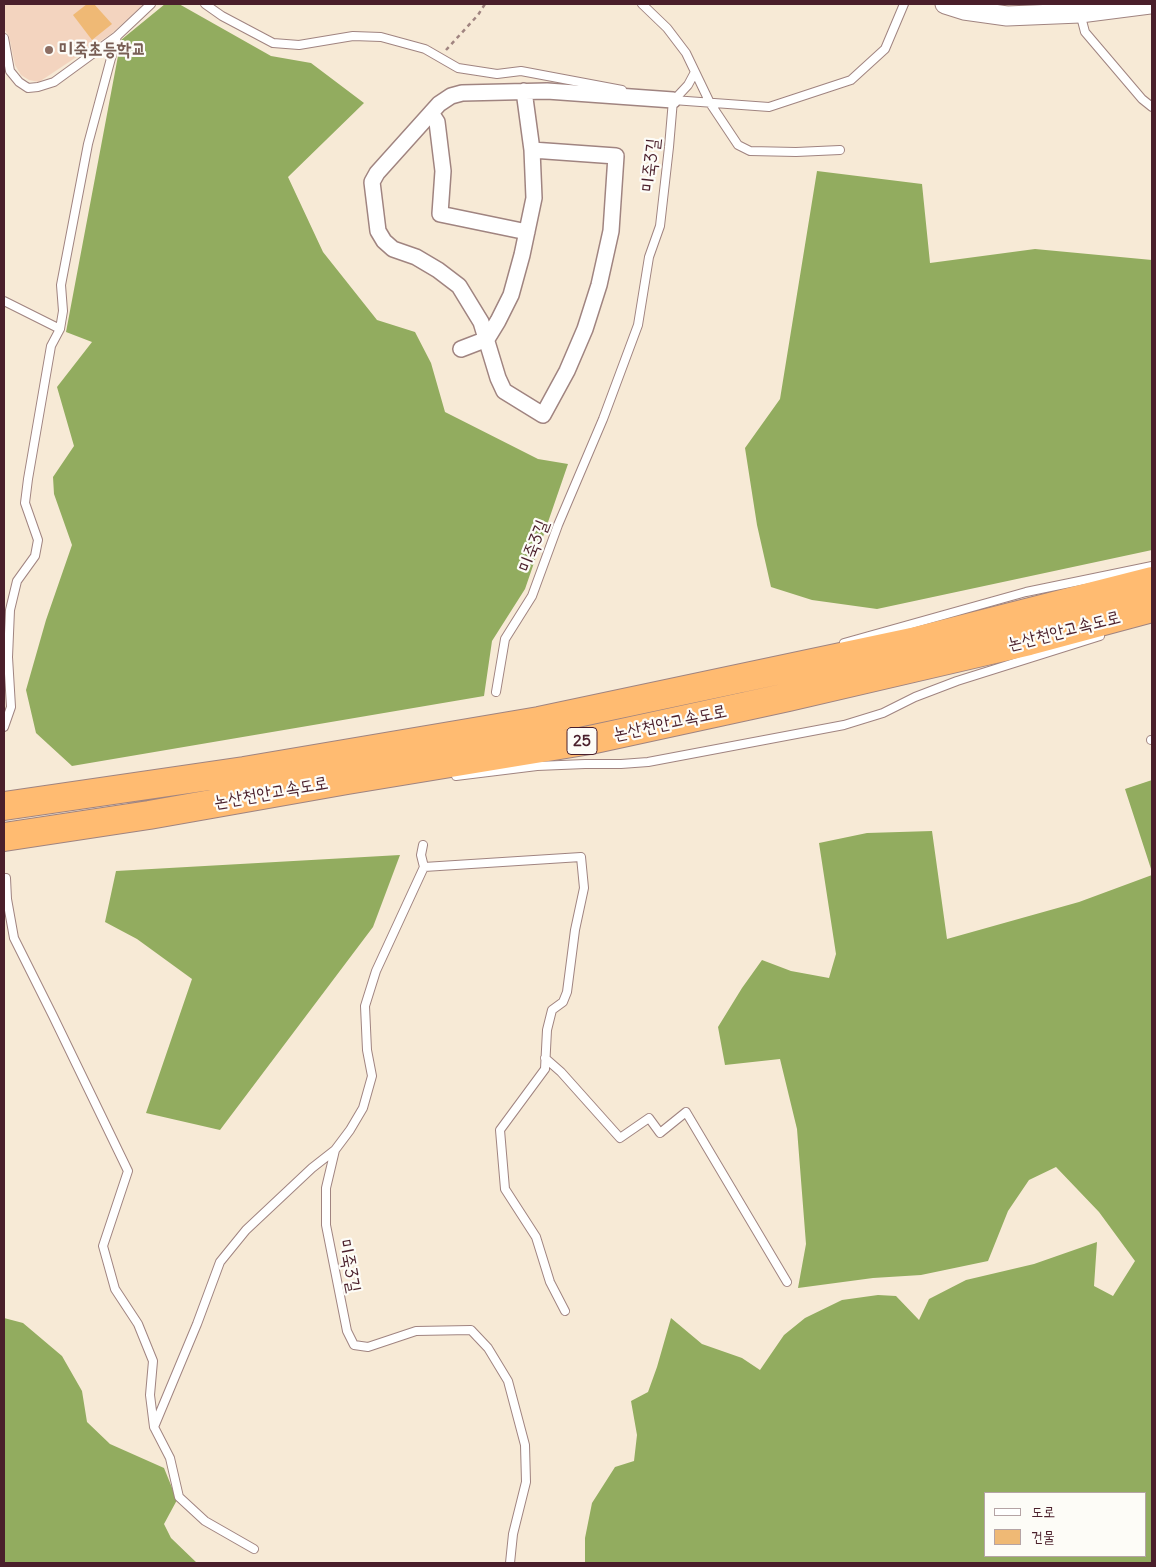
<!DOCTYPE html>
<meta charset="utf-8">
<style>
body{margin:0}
#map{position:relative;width:1156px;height:1567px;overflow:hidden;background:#f7ead6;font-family:Delius,"Poor Story",sans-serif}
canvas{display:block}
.frame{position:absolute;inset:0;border:5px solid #4a1f2b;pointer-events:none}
.legend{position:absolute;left:984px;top:1492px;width:162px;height:65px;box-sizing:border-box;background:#fdfcf7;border:1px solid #b5a4a5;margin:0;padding:6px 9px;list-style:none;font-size:15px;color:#4a1f2b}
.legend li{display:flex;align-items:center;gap:10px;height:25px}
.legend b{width:25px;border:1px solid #b5a4a5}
</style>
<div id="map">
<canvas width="1156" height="1567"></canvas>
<div class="frame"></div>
<ul class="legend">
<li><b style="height:6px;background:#fff"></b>도로</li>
<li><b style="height:14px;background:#efb975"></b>건물</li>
</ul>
</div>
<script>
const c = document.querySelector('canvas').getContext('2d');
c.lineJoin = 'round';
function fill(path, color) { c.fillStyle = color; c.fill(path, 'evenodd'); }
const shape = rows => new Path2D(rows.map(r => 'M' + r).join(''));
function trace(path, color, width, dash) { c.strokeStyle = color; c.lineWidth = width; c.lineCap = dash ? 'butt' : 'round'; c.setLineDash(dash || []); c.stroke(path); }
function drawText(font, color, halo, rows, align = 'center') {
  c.font = font + ' Delius,"Poor Story",sans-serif'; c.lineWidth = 4.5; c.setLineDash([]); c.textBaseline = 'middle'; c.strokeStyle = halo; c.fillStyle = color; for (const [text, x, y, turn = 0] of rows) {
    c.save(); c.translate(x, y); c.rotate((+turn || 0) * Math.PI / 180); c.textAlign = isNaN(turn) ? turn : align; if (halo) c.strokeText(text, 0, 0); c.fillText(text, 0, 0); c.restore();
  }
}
const built = shape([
 [4,4,144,4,111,34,39,82,29,80,21,75,15,65,9,36,4,29]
]);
const forest = shape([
 [165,4,179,4,271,56,311,63,364,103,288,177,323,252,377,320,415,332,431,363,445,412,538,459,568,464,525,589,492,641,484,696,72,766,36,733,26,690,46,620,72,545,54,494,53,477,74,446,57,387,92,342,66,332,121,40],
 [817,171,922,184,930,263,1035,249,1152,260,1152,550,877,609,812,600,771,587,757,525,745,448,780,399],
 [1152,780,1152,872,1125,789],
 [932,831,947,939,1079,902,1152,875,1152,1563,585,1563,585,1538,592,1503,615,1467,634,1461,637,1435,631,1401,648,1392,657,1367,671,1318,702,1344,742,1358,760,1370,784,1335,805,1318,842,1300,878,1295,896,1296,919,1320,929,1299,966,1280,1034,1264,1097,1242,1094,1286,1113,1296,1135,1261,1099,1212,1056,1167,1029,1180,1008,1211,988,1261,921,1275,873,1278,798,1288,806,1244,797,1129,780,1059,725,1065,718,1027,742,988,762,960,791,971,829,978,836,954,819,843,867,833],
 [1145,1493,1145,1556,985,1556,985,1493],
 [400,855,373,927,220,1130,146,1113,192,979,137,939,105,922,116,871],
 [4,1318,23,1323,62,1356,82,1391,87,1422,110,1444,164,1468,177,1500,164,1524,171,1538,197,1563,4,1563]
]);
const building = shape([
 [87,4,94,4,112,24,92,40,73,15]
]);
const path = shape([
 [446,50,478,15,485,4]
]);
const service = shape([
 [205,4,222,16,273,43,299,45,353,36,381,37,425,49,458,68,497,74,521,71,622,90],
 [642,4,667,28,686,53,710,103,738,145,750,151,796,152,840,150],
 [1080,13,1085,32,1142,99,1152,107],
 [4,38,10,71,19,82,28,88,38,87,54,82,117,36,151,4],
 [673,100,769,107,851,80,885,49,904,4],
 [674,100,688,85,695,72],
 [4,301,60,329],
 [844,643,1026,592,1152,566],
 [496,692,505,639,532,596,558,525,603,419,638,325,649,257,660,226,669,147,673,100,670,100],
 [4,727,11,707,8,657,10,610,17,581,35,556,38,540,25,503,28,479,51,346,60,329,63,311,61,285,88,144,117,36],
 [1151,740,1152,740],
 [456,776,537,766,585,764,621,764,648,762,844,725,883,713,915,697,957,681,1100,636],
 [423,845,421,855,424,867,376,971,365,1006,367,1050,372,1076,363,1108,350,1130,335,1150,326,1188,326,1225,347,1331,354,1345,368,1347,416,1331,471,1330,488,1348,508,1381,525,1445,526,1482,513,1534,510,1563],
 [424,867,581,857,584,888,575,930,567,992,563,1002,552,1010,547,1030,545,1069,500,1130,505,1189,536,1237,550,1282,565,1311],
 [6,878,7,899,14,938,53,1016,128,1171,103,1246,115,1289,138,1324,153,1361,150,1395,154,1427],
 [545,1058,561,1072,620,1138,649,1118,660,1133,686,1112,787,1282],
 [254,1549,205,1521,179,1497,170,1458,154,1427,197,1324,220,1262,246,1230,312,1168,335,1150]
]);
const minor = shape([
 [431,113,437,122,443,171,440,214,527,232],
 [532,150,616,156,611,231,599,285,585,329,567,371,543,415,504,391,498,378,481,322,459,286,438,270,416,257,393,249,384,241,378,231,372,182,377,173,439,104,451,96,462,93,547,91,673,100],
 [461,349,487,339,498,321,511,295,522,255,534,198,532,150,524,91]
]);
const tertiary = shape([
 [945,4,964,10,1007,16,1080,13,1150,4]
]);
const motorway = shape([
 [4,806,244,771,539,721,912,642,1152,581],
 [4,837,149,815,347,780,590,740,788,697,1029,641,1152,608]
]);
const markers = [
 [49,50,5,"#8d6e63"]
];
const shields = [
 [582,741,30]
];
const shieldNames = [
 ["25",582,741]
];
const educationNames = [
 ["미죽초등학교",59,50]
];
const streetNames = [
 ["미죽3길",651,165,-84],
 ["미죽3길",534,546,-69],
 ["논산천안고속도로",1064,631,-14],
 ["논산천안고속도로",670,723,-12],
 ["논산천안고속도로",271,793,-10],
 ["미죽3길",349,1266,79]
];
fill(built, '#f3d4bf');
fill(forest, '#92ac5f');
fill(building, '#efb975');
trace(service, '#a08480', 10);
trace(minor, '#a08480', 18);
trace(tertiary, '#a08480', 21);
trace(motorway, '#a08480', 30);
trace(path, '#a08480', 2.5, [4, 4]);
trace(service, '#fff', 8);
trace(minor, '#fff', 15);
trace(tertiary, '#fff', 19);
trace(motorway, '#ffbb71', 28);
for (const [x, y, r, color] of markers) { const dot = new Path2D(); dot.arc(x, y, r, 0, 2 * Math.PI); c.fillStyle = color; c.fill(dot); trace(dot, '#fdfcf7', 2); }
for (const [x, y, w] of shields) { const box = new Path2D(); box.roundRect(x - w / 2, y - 13.5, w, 27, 4); c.fillStyle = '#fdfcf7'; c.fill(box); trace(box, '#4a1f2b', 1); }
drawText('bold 16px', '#4a1f2b', null, shieldNames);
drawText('bold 18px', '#785e54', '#fdfcf7', educationNames, 'left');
drawText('18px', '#4a1f2b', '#fdfcf7', streetNames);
</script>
